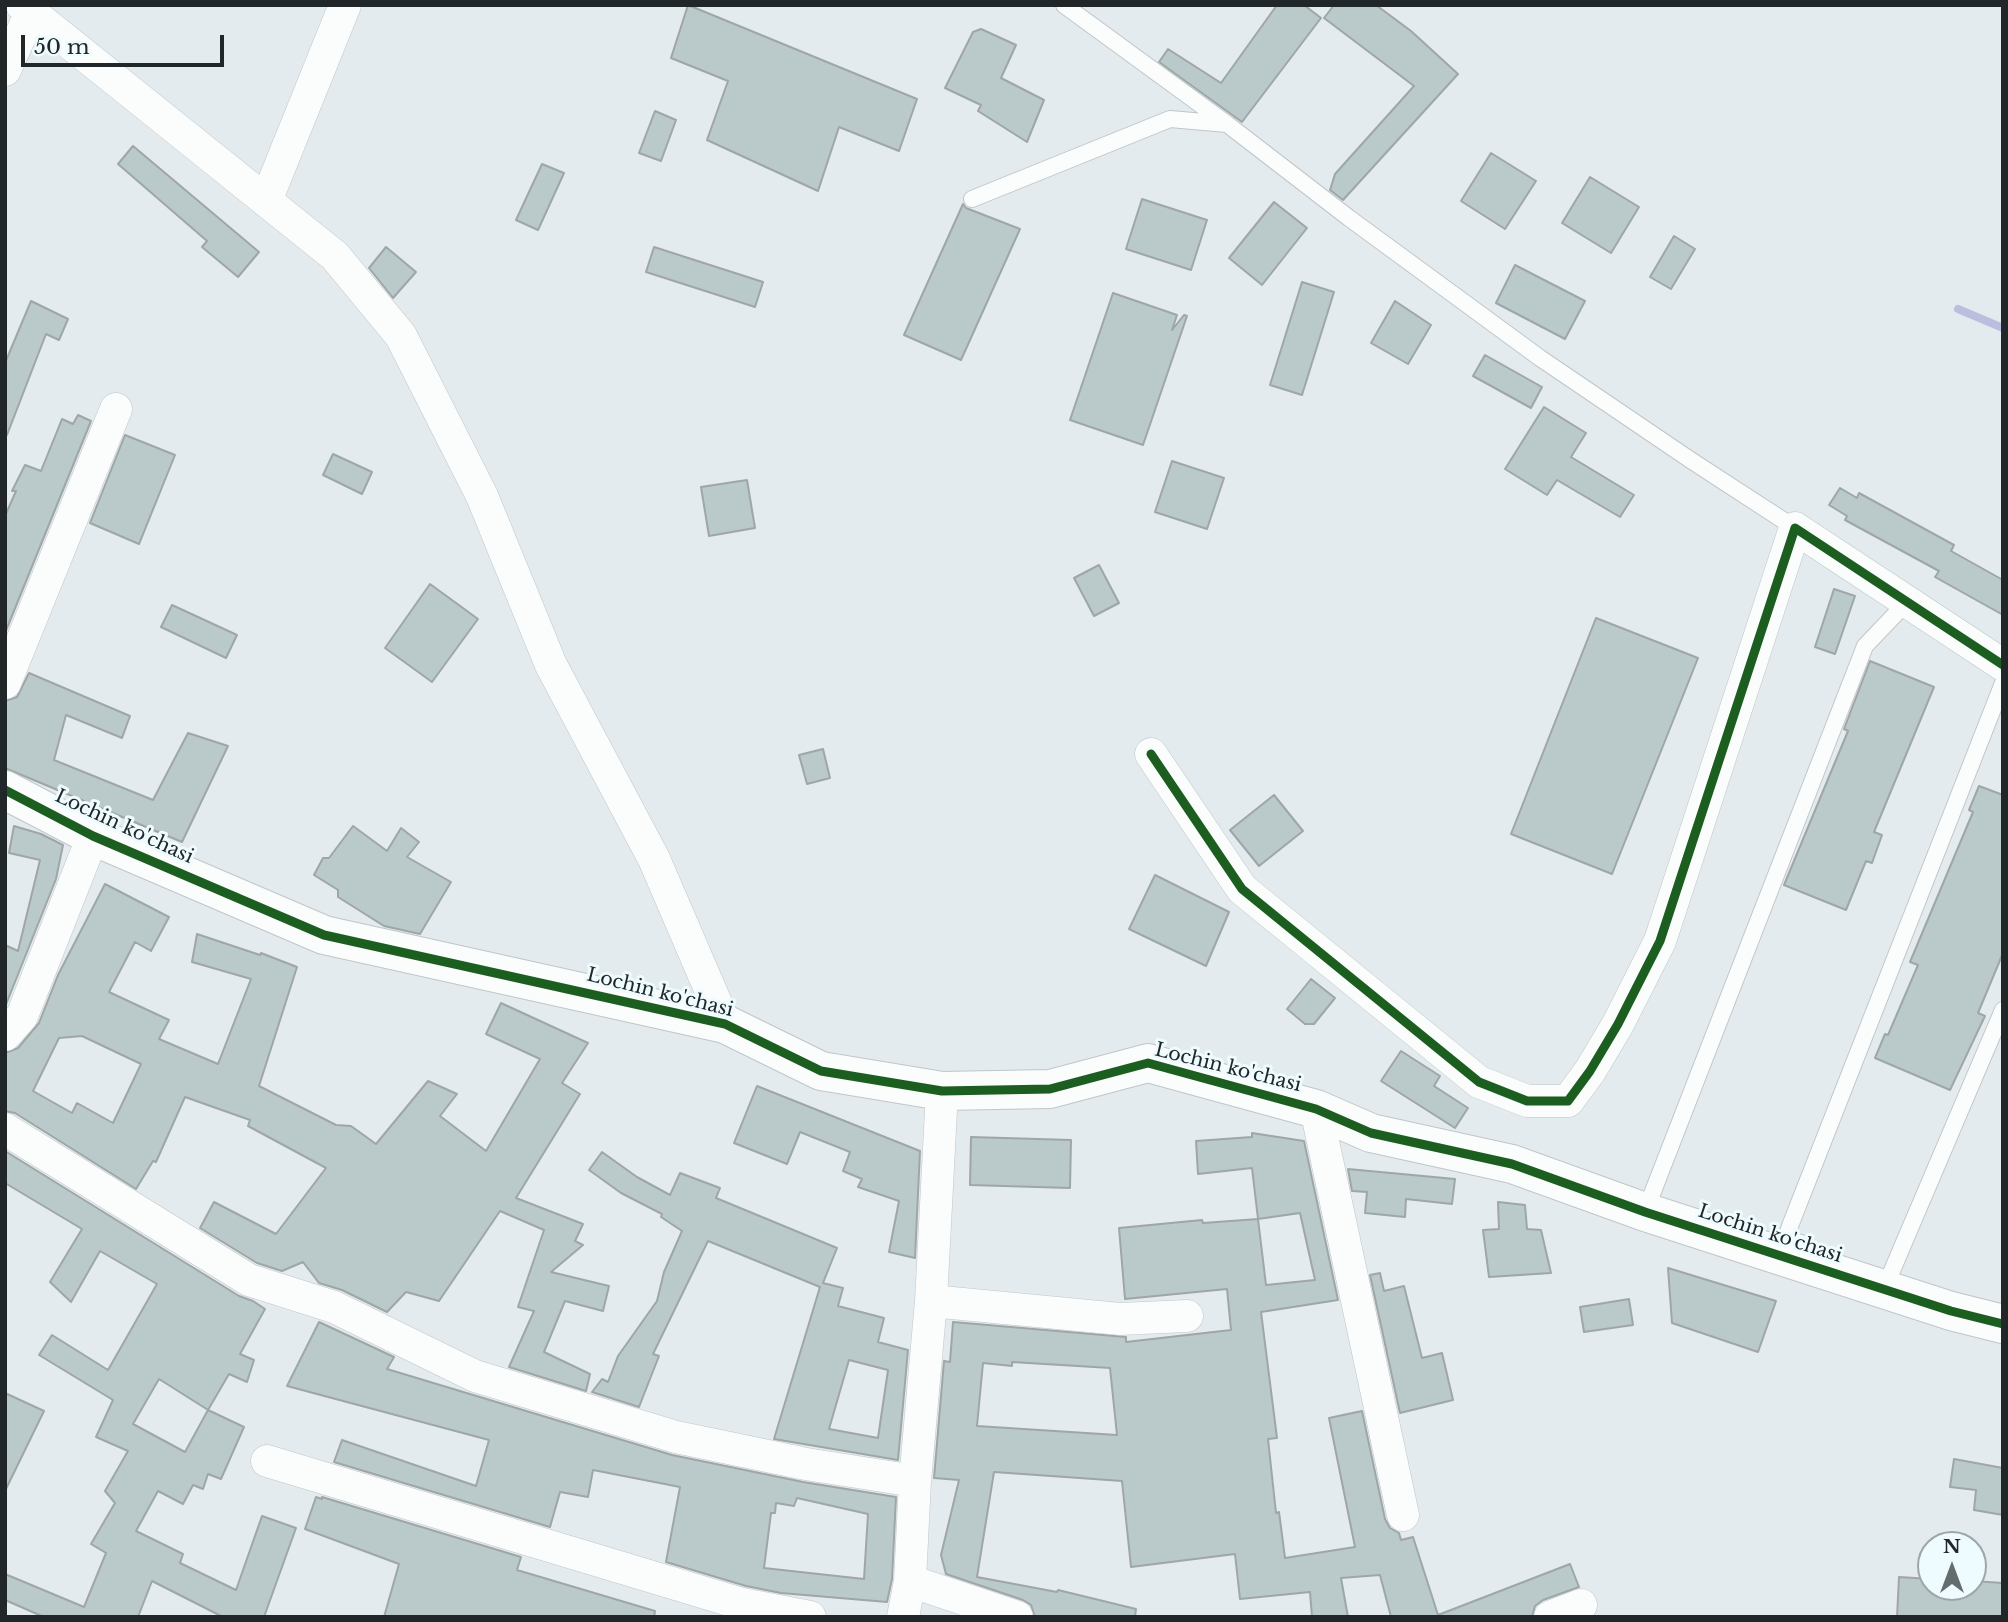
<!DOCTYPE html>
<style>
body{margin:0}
#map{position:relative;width:2008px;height:1622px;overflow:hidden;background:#e3ebee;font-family:"Libre Baskerville",serif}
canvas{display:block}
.frame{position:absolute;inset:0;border:7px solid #212729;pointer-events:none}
.north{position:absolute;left:1917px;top:1531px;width:70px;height:70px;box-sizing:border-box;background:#eefbff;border:2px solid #9ca6a9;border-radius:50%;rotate:0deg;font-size:19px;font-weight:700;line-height:28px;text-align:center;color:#212729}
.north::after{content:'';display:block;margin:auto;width:24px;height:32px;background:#656c6e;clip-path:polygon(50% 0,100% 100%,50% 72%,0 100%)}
.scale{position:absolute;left:21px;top:35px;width:203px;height:32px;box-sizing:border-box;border:4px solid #212729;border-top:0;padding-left:9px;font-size:21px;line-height:24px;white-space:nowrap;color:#212729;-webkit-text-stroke:5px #eefbff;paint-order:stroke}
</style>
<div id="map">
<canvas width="2008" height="1622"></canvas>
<div class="frame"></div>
<div class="north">N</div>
<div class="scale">50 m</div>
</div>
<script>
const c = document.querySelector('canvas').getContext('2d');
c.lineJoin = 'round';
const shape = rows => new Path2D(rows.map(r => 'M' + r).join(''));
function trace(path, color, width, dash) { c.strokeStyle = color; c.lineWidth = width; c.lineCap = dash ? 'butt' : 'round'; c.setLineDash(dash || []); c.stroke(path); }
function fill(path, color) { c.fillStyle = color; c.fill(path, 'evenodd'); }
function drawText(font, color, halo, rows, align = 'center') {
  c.font = font + ' "Libre Baskerville",serif'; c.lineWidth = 6; c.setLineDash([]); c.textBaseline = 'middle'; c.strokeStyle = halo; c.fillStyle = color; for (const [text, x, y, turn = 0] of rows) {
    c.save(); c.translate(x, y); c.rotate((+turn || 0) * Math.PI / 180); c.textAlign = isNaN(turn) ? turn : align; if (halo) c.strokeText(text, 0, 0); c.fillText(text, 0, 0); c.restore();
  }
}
const stream = shape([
 [1958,309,2003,328]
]);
const building = shape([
 [688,5,917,99,899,151,839,127,818,191,707,140,728,81,671,58,688,5],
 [1277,5,1304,5,1321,18,1242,122,1159,62,1168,49,1221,83,1277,5],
 [1334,5,1376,5,1411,31,1458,74,1343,200,1330,190,1335,174,1414,86,1324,18,1334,5],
 [981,29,1016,45,1001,78,1044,100,1027,142,978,111,981,105,945,88,973,32,981,29],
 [655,111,676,120,661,161,639,153,655,111],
 [133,146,259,252,238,277,202,247,207,241,118,164,133,146],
 [1491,153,1536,181,1505,229,1461,201,1491,153],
 [542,164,564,173,538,230,516,220,542,164],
 [1590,177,1639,207,1611,253,1562,223,1590,177],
 [1142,199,1207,220,1191,270,1126,249,1142,199],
 [1274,202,1307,228,1262,285,1229,258,1274,202],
 [963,204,966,208,1020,229,961,360,904,335,963,204],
 [1674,236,1695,249,1671,289,1650,277,1674,236],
 [386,247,416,272,393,298,369,268,386,247],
 [654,247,763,282,755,307,646,272,654,247],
 [1515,265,1585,301,1565,339,1496,303,1515,265],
 [1302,282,1334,292,1302,395,1270,385,1302,282],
 [1113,293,1177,315,1172,330,1184,315,1187,316,1143,445,1070,420,1113,293],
 [31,301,68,319,59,340,46,334,7,435,5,435,5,363,31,301],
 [1395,301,1431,325,1408,364,1371,343,1395,301],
 [1485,355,1542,387,1531,408,1473,376,1485,355],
 [1544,407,1586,433,1571,457,1634,495,1620,517,1557,480,1547,495,1505,469,1544,407],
 [78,415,91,421,5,633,5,516,16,491,12,491,25,465,41,471,62,419,73,424,78,415],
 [125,435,175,455,139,544,90,523,125,435],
 [333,454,372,472,362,494,323,475,333,454],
 [1172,461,1224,478,1207,529,1155,512,1172,461],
 [747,480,755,528,709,536,701,487,747,480],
 [1840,488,1857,498,1859,493,1954,545,1951,551,2003,580,2003,615,1935,577,1939,571,1845,520,1847,516,1829,505,1840,488],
 [1099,565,1119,603,1094,616,1074,578,1099,565],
 [430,584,478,619,432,682,385,648,430,584],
 [1834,589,1855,596,1835,654,1815,647,1834,589],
 [172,605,237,635,226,658,161,627,172,605],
 [1596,618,1698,658,1612,874,1511,834,1596,618],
 [1870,661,1934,687,1874,832,1882,835,1872,863,1866,861,1846,910,1784,885,1848,731,1844,729,1870,661],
 [29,673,130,716,122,738,66,715,54,760,153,800,188,733,228,746,182,842,5,768,5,701,17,697,29,673],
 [823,749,830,778,807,784,799,755,823,749],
 [1979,786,2003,795,2003,953,1978,1013,1985,1016,1950,1090,1875,1058,1885,1034,1888,1035,1918,965,1910,962,1973,812,1969,810,1979,786],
 [1274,795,1303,831,1259,866,1230,830,1274,795],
 [14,826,41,834,63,845,56,879,5,1007,5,945,18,951,40,860,9,853,14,826],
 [353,826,387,851,401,828,419,842,407,857,451,882,420,934,384,926,338,897,338,890,314,875,323,858,329,858,353,826],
 [1155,875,1229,912,1206,966,1129,929,1155,875],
 [105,884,169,917,151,951,135,942,109,992,169,1020,159,1039,218,1064,251,979,192,962,197,934,260,955,261,953,297,967,259,1086,336,1125,351,1126,376,1144,428,1081,457,1094,440,1116,486,1151,540,1059,486,1034,501,1003,588,1043,562,1083,580,1094,516,1198,583,1224,575,1241,583,1245,551,1272,609,1286,603,1311,565,1301,544,1352,590,1374,586,1391,509,1367,534,1311,518,1307,544,1230,500,1211,439,1301,406,1292,387,1312,342,1290,319,1283,303,1262,282,1271,257,1263,200,1228,214,1202,276,1234,326,1168,248,1126,250,1120,185,1097,156,1162,153,1161,136,1189,15,1113,5,1111,5,1053,18,1048,39,1023,58,975,105,884],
 [82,1036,141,1064,113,1123,77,1103,72,1113,33,1091,59,1038,82,1036],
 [1311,979,1335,998,1314,1024,1305,1024,1287,1009,1311,979],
 [1401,1051,1440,1076,1434,1086,1468,1108,1455,1128,1381,1081,1401,1051],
 [757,1086,920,1151,915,1258,889,1252,899,1201,858,1187,862,1179,843,1171,850,1152,800,1132,787,1164,734,1143,757,1086],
 [1252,1133,1304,1141,1338,1300,1261,1312,1277,1438,1268,1439,1276,1513,1279,1512,1285,1558,1355,1547,1329,1418,1362,1411,1385,1519,1390,1528,1399,1533,1401,1540,1413,1537,1438,1615,1570,1564,1579,1587,1543,1600,1535,1606,1532,1617,1391,1617,1380,1575,1341,1578,1348,1617,1312,1617,1310,1592,1240,1599,1235,1554,1131,1567,1122,1481,994,1472,977,1577,1057,1592,1058,1590,1136,1609,1135,1617,1035,1617,1031,1605,1023,1600,946,1574,941,1555,959,1480,934,1478,944,1361,950,1362,953,1322,1126,1337,1126,1342,1231,1330,1227,1289,1125,1299,1119,1228,1202,1220,1203,1223,1258,1219,1252,1168,1198,1174,1196,1141,1252,1137,1252,1133],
 [1300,1213,1315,1280,1266,1285,1258,1219,1300,1213],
 [1012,1362,1110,1368,1117,1435,977,1426,983,1363,1012,1366,1012,1362],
 [971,1137,1071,1140,1070,1188,970,1185,971,1137],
 [5,1151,239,1296,253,1301,265,1309,240,1354,254,1360,247,1382,229,1374,208,1410,244,1427,221,1479,208,1474,203,1489,193,1485,183,1504,158,1491,136,1531,183,1554,180,1563,236,1590,262,1516,296,1528,264,1617,223,1617,152,1581,138,1617,44,1617,5,1600,5,1574,84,1607,106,1553,91,1544,115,1503,105,1491,128,1451,96,1437,113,1400,39,1355,52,1335,108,1370,157,1284,100,1251,71,1302,50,1282,82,1229,5,1183,5,1151],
 [159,1379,208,1410,185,1452,133,1424,159,1379],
 [602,1152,637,1177,670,1195,680,1173,720,1188,716,1198,837,1248,823,1283,843,1288,838,1306,884,1318,878,1342,908,1350,898,1460,774,1439,820,1287,708,1241,653,1354,659,1356,639,1407,592,1392,602,1379,608,1382,618,1356,657,1301,664,1272,682,1231,661,1217,662,1214,621,1193,589,1170,602,1152],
 [849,1360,888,1370,878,1438,829,1429,849,1360],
 [1348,1169,1455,1179,1452,1204,1406,1199,1405,1217,1365,1213,1367,1192,1352,1191,1348,1169],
 [1498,1202,1525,1205,1527,1229,1541,1230,1551,1273,1489,1277,1483,1230,1499,1229,1498,1202],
 [1668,1268,1776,1301,1758,1352,1672,1323,1668,1268],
 [1380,1273,1384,1291,1404,1286,1422,1358,1442,1353,1453,1400,1400,1413,1370,1275,1380,1273],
 [1629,1299,1633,1325,1584,1332,1580,1307,1629,1299],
 [319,1322,394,1357,387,1369,672,1455,803,1482,896,1497,892,1579,887,1602,781,1593,746,1586,666,1562,680,1487,593,1470,588,1497,560,1492,550,1527,334,1462,342,1440,476,1486,489,1440,287,1386,319,1322],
 [797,1498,868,1514,864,1579,764,1568,771,1513,775,1513,776,1503,794,1506,797,1498],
 [5,1393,44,1411,5,1491,5,1393],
 [1954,1459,2003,1468,2003,1515,1974,1510,1976,1490,1950,1487,1954,1459],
 [316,1497,322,1499,322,1497,521,1557,517,1570,655,1611,654,1617,384,1617,399,1564,305,1529,316,1497],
 [1899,1577,1931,1579,1931,1587,1973,1587,1973,1581,2003,1583,2003,1617,1897,1617,1899,1577]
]);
const service = shape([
 [1064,5,1227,124],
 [972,199,1170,119,1227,124,1349,218,1540,358,1692,461,1795,528],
 [1645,1212,1865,646,1907,602],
 [1804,1244,1786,1238,1790,1226,2003,683],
 [1891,1273,2003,1010]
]);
const minor = shape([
 [22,5,335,256,401,336,482,496,551,665,654,859,725,1024],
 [5,70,31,12],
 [266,201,345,5],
 [5,683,116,409],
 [1151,754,1242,889,1479,1082,1527,1101,1568,1101,1590,1071,1618,1024,1660,941,1795,528,2003,665],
 [5,1035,22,1016,93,836],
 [1316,1109,1403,1515],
 [5,1129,249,1280,334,1307,475,1376,676,1437,806,1464,915,1481],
 [931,1301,1120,1319,1187,1316],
 [267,1461,742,1604,810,1617],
 [910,1581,1017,1617],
 [903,1617,910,1581,915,1481,931,1301,942,1091],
 [1550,1617,1581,1605]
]);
const tertiary = shape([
 [5,790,93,836,324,935,725,1024,821,1071,942,1091,1050,1089,1148,1063,1316,1109,1371,1133,1512,1164,1645,1212,1951,1311,2003,1324]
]);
const cycleway = shape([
 [1151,754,1242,889,1479,1082,1527,1101,1568,1101,1590,1071,1618,1024,1660,941,1795,528,2003,665],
 [5,790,93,836,324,935,725,1024,821,1071,942,1091,1050,1089,1148,1063,1316,1109,1371,1133,1512,1164,1645,1212,1951,1311,2003,1324]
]);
const streetNames = [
 ["Lochin ko'chasi",124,827,25],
 ["Lochin ko'chasi",660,993,14],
 ["Lochin ko'chasi",1228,1068,14],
 ["Lochin ko'chasi",1770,1234,18]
];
trace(stream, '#bbbfdf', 8);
fill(building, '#bac9ca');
trace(building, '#9fa6a7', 2);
trace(service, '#c0c6c9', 18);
trace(minor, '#c0c6c9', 33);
trace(tertiary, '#c0c6c9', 40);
trace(service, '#fbfcfc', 16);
trace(minor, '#fbfcfc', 32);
trace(tertiary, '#fbfcfc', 38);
trace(cycleway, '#1b5e20', 9);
drawText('19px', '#212729', '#eefbff', streetNames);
</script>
